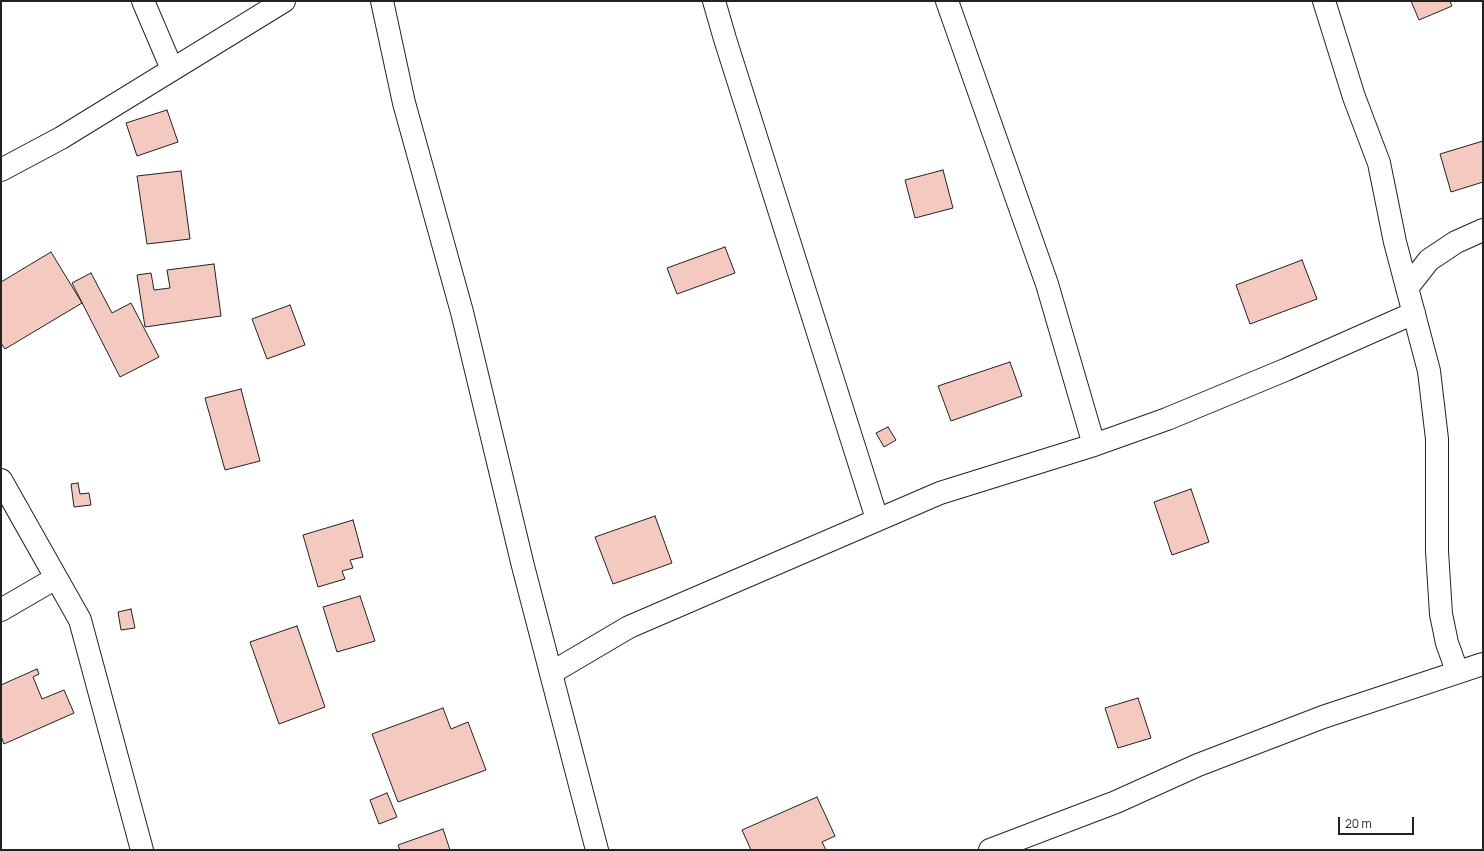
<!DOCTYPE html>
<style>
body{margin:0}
#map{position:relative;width:1484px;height:851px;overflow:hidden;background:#fff;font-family:Manrope,sans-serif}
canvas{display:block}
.frame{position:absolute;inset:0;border:2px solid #222;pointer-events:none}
.scale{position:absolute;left:1338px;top:817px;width:76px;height:18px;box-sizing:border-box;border:2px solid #222;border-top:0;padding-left:5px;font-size:12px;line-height:14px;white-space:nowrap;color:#222;-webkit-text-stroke:3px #fff;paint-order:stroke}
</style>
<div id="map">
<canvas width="1484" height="851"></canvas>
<div class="frame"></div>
<div class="scale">20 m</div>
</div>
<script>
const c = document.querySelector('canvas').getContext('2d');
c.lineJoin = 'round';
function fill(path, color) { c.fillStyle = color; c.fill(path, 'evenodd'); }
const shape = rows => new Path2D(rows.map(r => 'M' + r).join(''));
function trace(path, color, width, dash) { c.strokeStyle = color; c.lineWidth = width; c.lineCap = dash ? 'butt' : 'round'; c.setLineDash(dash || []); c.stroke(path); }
const building = shape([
 [1411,1,1450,1,1452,6,1419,20,1411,1],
 [167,110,178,142,137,156,126,123,167,110],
 [1483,141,1483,182,1451,192,1440,154,1483,141],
 [943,170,953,208,915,218,905,180,943,170],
 [181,171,190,239,147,244,137,176,181,171],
 [725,247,735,273,677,294,667,268,725,247],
 [51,252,82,303,5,349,1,343,1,282,51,252],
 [1302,260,1317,299,1250,324,1236,285,1302,260],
 [214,264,221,316,145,327,137,275,151,273,154,290,170,288,167,270,214,264],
 [91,273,112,313,131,303,159,357,120,377,72,283,91,273],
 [290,305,305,345,267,359,252,319,290,305],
 [1010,362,1022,396,951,421,938,386,1010,362],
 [241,389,260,461,225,470,205,398,241,389],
 [888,427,896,440,884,447,876,433,888,427],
 [78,483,80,494,89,493,91,505,74,507,71,484,78,483],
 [1191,489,1209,542,1172,555,1154,502,1191,489],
 [655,516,672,563,613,584,595,537,655,516],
 [353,520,363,557,350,560,353,568,342,571,345,579,318,587,303,535,353,520],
 [360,596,375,641,337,652,323,607,360,596],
 [131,609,135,628,121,630,118,612,131,609],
 [297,626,325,707,279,724,250,642,297,626],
 [37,669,39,674,33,677,42,699,64,690,74,713,4,744,1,736,1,685,37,669],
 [1138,698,1151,738,1118,748,1105,708,1138,698],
 [443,708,451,729,468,722,486,770,398,802,372,734,443,708],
 [387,793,397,817,379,824,370,800,387,793],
 [817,797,835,836,822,842,826,850,751,850,742,830,817,797],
 [443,829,450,850,400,850,398,845,443,829]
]);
const street = shape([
 [143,1,172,69],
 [382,1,404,103,462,312,523,566,597,850],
 [714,1,725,39,877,519],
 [947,1,1047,284,1094,445],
 [1324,1,1354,97,1379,163,1395,242,1429,371,1437,439,1437,551,1441,614,1447,643,1457,671],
 [1,170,61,138,284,1],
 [1407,288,1429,260,1456,242,1483,230],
 [1,480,80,620,142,850],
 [1,610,56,578],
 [551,673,629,627,940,493,1094,445,1167,419,1285,370,1414,313],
 [990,850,1116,802,1198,765,1323,717,1483,664]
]);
fill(building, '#f3c9c0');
trace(building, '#222', 1);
trace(street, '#222', 24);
trace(street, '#fff', 22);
</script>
